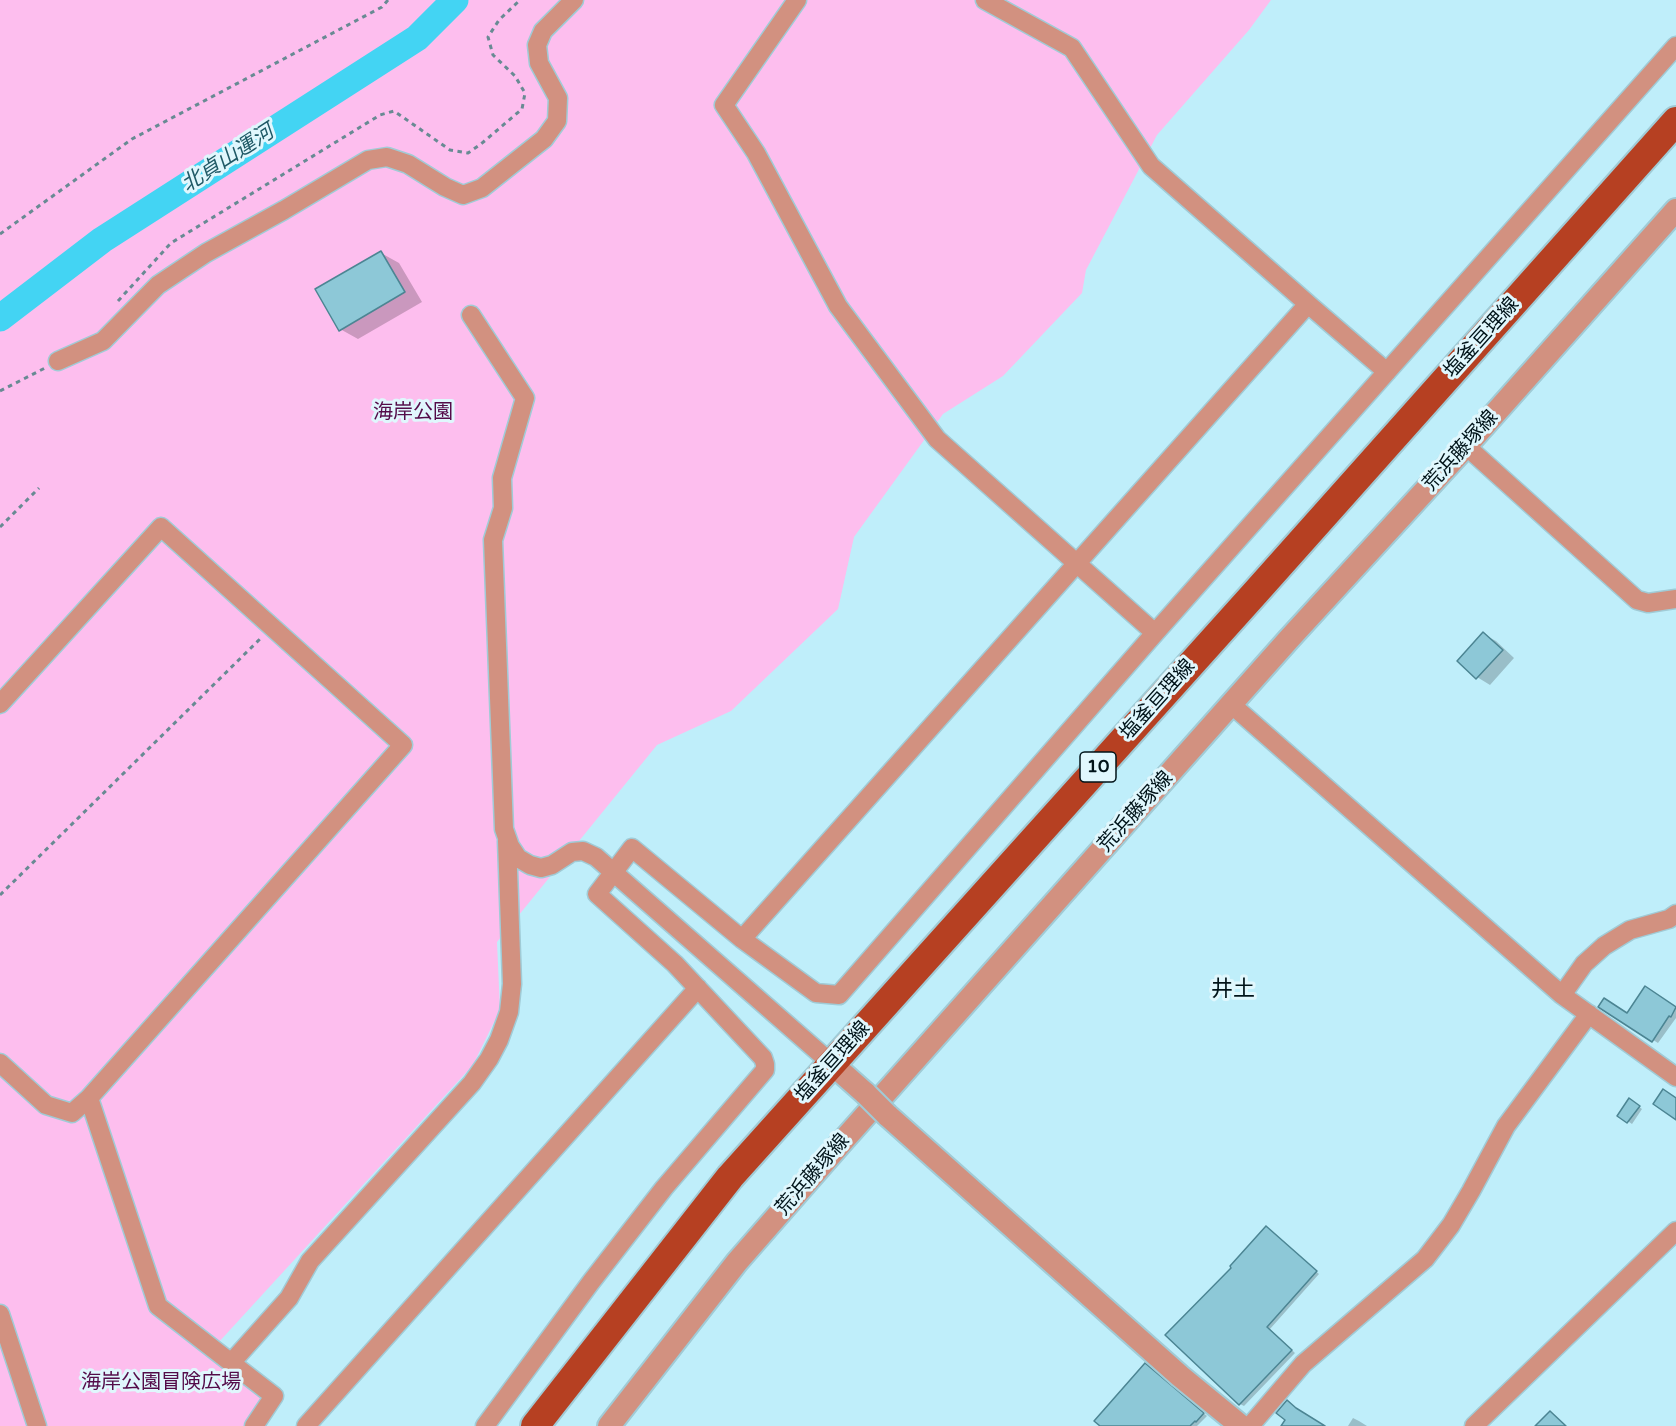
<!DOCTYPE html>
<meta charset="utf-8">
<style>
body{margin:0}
canvas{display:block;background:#bfeefa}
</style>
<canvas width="1676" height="1426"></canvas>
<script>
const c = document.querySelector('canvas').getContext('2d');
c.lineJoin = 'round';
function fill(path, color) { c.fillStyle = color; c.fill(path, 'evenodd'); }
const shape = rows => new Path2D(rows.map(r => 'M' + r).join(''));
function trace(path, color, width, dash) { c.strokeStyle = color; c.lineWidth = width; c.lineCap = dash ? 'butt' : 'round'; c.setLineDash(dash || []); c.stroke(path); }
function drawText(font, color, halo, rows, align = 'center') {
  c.font = font + ' "Varela Round","Noto Sans JP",sans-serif'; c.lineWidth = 6; c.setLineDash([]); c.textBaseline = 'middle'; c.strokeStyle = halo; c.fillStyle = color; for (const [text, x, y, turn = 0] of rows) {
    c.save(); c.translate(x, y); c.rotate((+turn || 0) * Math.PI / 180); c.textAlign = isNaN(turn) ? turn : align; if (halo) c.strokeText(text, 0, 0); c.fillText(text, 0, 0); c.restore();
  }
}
const green = shape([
 [0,0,1271,0,1249,30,1157,135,1086,270,1082,293,1003,376,943,414,854,537,838,609,731,711,657,745,497,942,500,1010,473,1065,207,1355,264,1400,246,1426,0,1426]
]);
const shadow = shape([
 [381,253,399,263,422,302,358,339,340,329],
 [1483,634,1496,641,1514,658,1490,685,1477,677],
 [1651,991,1676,1008,1676,1018,1658,1043,1600,1007,1628,1015],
 [1630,1100,1642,1109,1632,1124,1619,1115],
 [1270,1230,1319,1274,1270,1329,1295,1353,1244,1406,1240,1404],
 [1149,1367,1207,1416,1197,1426,1102,1426],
 [1353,1418,1359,1421,1367,1426,1348,1426]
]);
const river = shape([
 [0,318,102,240,417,38,455,0]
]);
const building = shape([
 [381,251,405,292,339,331,315,289,381,251],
 [1483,632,1503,650,1476,679,1457,661,1483,632],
 [1645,986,1676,1007,1671,1017,1669,1016,1652,1042,1598,1007,1604,998,1627,1013,1645,986],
 [1663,1089,1676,1098,1676,1120,1653,1104,1663,1089],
 [1629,1098,1640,1106,1627,1123,1617,1116,1629,1098],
 [1266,1226,1317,1271,1267,1327,1292,1350,1239,1405,1165,1335,1231,1268,1230,1266,1266,1226],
 [1145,1363,1204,1413,1196,1422,1195,1421,1190,1426,1100,1426,1094,1421,1145,1363],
 [1287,1400,1296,1408,1325,1426,1281,1426,1285,1420,1276,1413,1287,1400],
 [1550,1411,1566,1426,1535,1426,1550,1411]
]);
const path = shape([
 [0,234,132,139,382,7,388,0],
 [118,301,171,243,380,115,394,111,450,150,468,153,481,144,522,109,525,93,515,76,493,55,488,37,499,20,520,0],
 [0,391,45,368],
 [0,527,39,488],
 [0,895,260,639]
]);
const minor = shape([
 [797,0,724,105,756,153,838,306,937,439,1155,633],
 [985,0,1072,48,1151,166,1308,304],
 [471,315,525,398,502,478,503,508,493,540,504,829,510,846,518,858,530,865,541,868,552,865,572,852,583,851,596,857,831,1063],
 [58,361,103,341,158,285,206,253,284,210,368,160,387,157,408,164,445,187,463,195,482,188,544,139,557,121,558,98,539,63,537,45,543,31,574,0],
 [1466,446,1637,600,1648,603,1676,599],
 [0,704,161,527,403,745,89,1098,72,1113,46,1105,0,1063],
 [1232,705,1562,995,1676,1077],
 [742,939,1308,304,1387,372],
 [1562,995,1584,964,1604,946,1630,930,1669,919,1676,914],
 [89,1098,158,1306,274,1396,254,1426],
 [0,1314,37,1426],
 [231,1363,289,1298,310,1261,472,1083,489,1059,499,1040,509,1012,512,984,507,841],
 [306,1426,698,988],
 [485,1426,591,1282,664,1188,765,1070,765,1064,763,1058,675,964,597,894,632,848,742,939,816,993,839,995,1155,633,1676,46],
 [1250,1426,1303,1364,1425,1259,1451,1225,1471,1191,1506,1126,1589,1014],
 [1474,1426,1676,1231]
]);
const tertiary = shape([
 [831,1063,866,1094],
 [887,1115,1180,1376,1241,1426],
 [609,1426,737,1262,841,1143,1289,639,1466,446,1676,210]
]);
const primary = shape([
 [535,1426,730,1177,1256,592,1676,121]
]);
const tertiaryBridge = shape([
 [866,1094,887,1115]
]);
const shields = [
 [1098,767,36]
];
const shieldNames = [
 ["10",1098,767]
];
const streetNames = [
 ["塩釜亘理線",1482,338,-48],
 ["荒浜藤塚線",1461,451,-48],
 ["塩釜亘理線",1158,700,-48],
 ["荒浜藤塚線",1136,812,-48],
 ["塩釜亘理線",833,1062,-48],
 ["荒浜藤塚線",813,1175,-49]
];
const parkNames = [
 ["海岸公園",413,413],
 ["海岸公園冒険広場",161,1383]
];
const waterNames = [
 ["北貞山運河",228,159,-33]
];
const quarterNames = [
 ["井土",1233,990]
];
fill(green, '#fdbeee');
fill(shadow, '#0003');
trace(river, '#43d4f3', 27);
fill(building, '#8dc8d7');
trace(building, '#4c8593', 1.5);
trace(minor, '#a0cbd6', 21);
trace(tertiary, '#a0cbd6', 26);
trace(primary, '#a0cbd6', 32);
trace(path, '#688a93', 3, [4.5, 4.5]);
trace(minor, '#d29180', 18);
trace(tertiary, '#d29180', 22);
trace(primary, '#b64022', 28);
trace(tertiaryBridge, '#a0cbd6', 26, []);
trace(tertiaryBridge, '#d29180', 22);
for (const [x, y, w] of shields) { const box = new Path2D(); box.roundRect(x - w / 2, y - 15, w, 30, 4.5); c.fillStyle = '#e0f7fd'; c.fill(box); trace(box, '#001319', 1.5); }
drawText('bold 18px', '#001319', null, shieldNames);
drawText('20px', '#001319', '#e0f7fd', streetNames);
drawText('20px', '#540b49', '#e0f7fd', parkNames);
drawText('italic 21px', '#1f5966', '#e0f7fd', waterNames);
drawText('22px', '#001319', '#e0f7fd', quarterNames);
</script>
